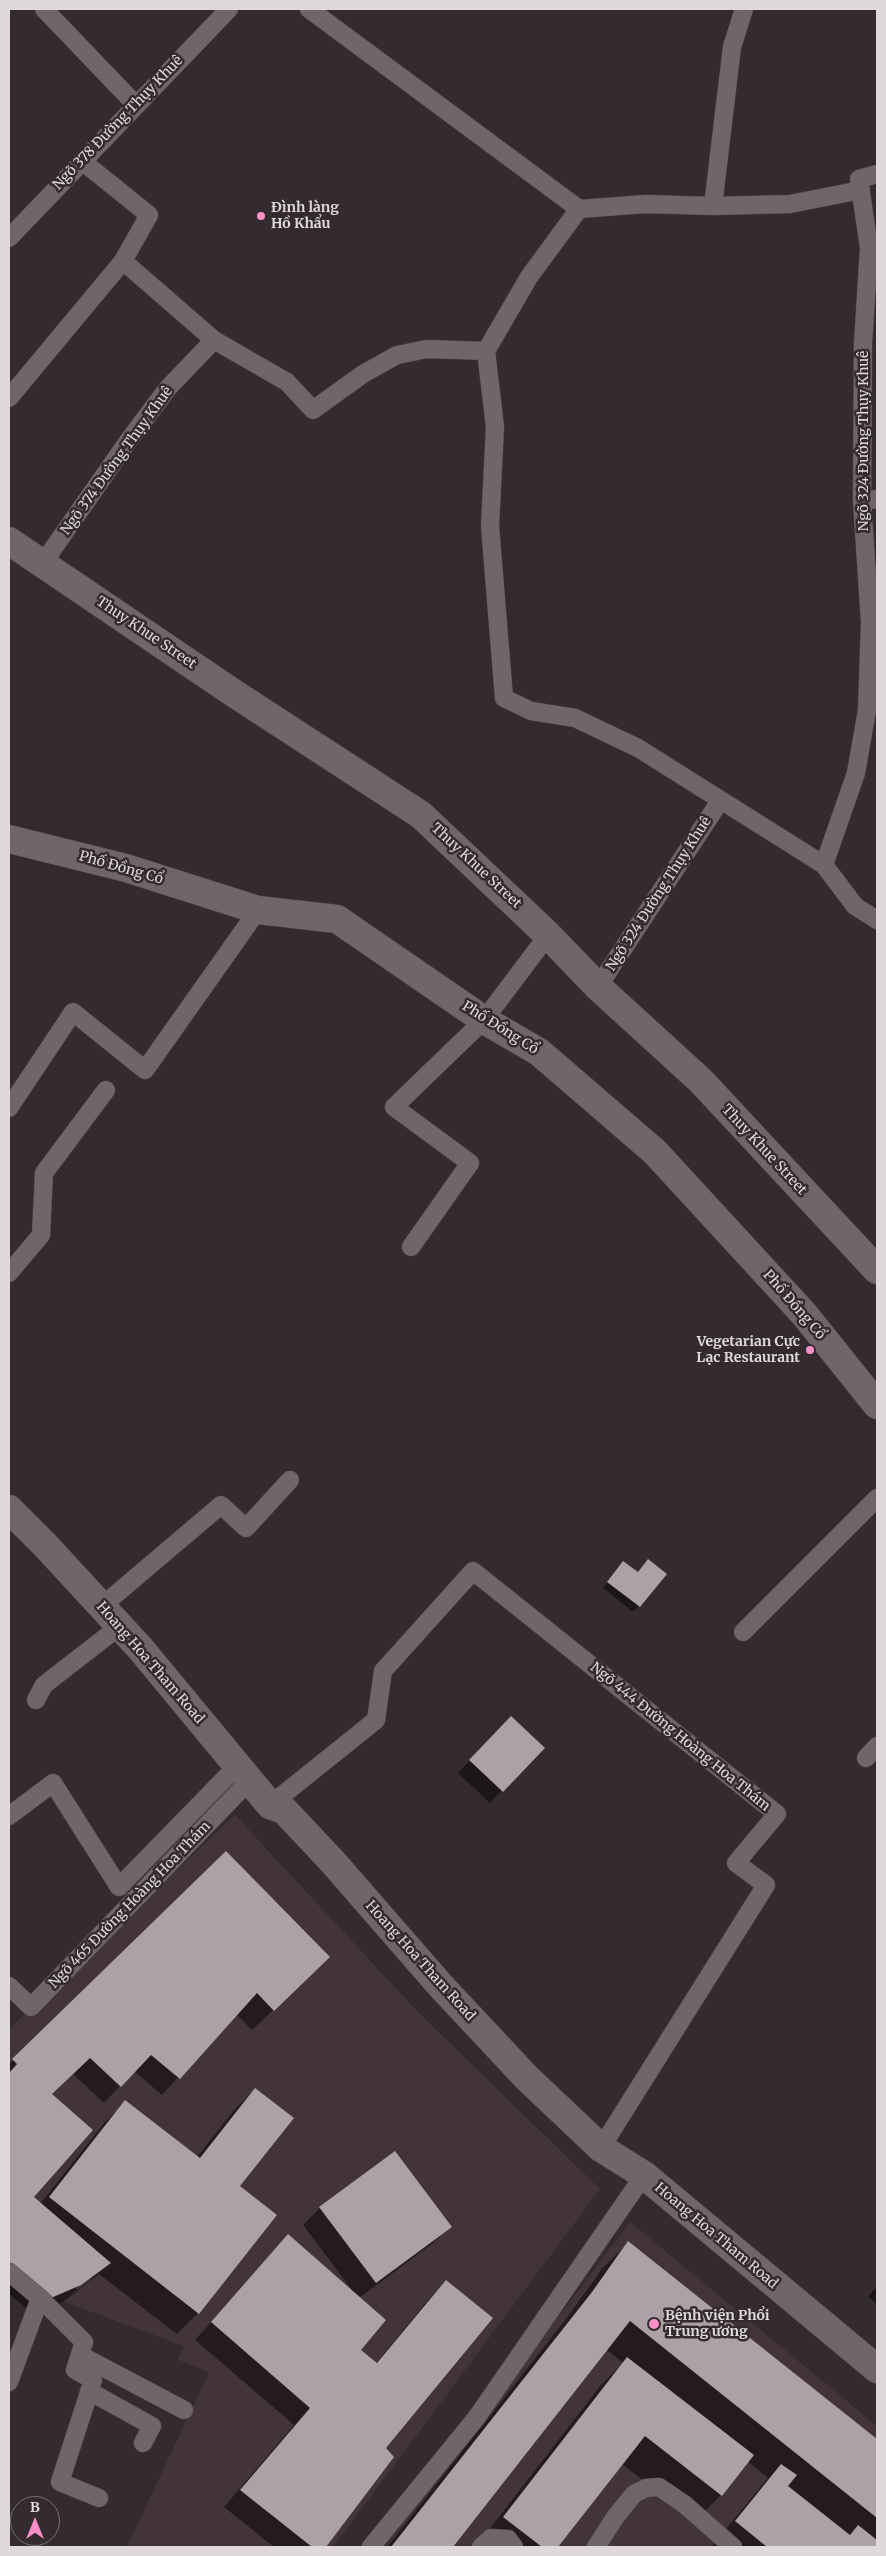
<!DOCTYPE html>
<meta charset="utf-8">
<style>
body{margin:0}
#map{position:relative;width:886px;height:2556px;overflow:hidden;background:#342b2f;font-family:Merriweather,serif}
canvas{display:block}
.frame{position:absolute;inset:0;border:10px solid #dfd9dc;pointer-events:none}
.north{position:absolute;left:10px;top:2496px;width:50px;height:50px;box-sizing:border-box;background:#342b2f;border:1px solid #787174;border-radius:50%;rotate:0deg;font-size:14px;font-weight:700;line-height:20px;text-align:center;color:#dfd9dc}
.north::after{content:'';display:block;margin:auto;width:18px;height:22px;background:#fa8fc8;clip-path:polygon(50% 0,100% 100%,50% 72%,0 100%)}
</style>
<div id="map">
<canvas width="886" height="2556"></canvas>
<div class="frame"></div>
<div class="north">B</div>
</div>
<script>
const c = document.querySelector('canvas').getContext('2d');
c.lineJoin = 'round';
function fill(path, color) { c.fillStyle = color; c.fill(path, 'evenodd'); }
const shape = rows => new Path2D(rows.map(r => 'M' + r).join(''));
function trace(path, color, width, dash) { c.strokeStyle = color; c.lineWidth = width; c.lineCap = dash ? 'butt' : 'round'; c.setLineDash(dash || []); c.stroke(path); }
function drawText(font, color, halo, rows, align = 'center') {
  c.font = font + ' Merriweather,serif'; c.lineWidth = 5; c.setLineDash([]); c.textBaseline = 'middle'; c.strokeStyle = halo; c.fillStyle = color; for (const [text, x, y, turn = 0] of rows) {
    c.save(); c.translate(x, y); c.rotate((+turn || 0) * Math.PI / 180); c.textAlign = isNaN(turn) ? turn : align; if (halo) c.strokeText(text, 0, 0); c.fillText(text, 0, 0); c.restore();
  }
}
const built = shape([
 [235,1815,417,2011,600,2189,333,2547,127,2547,209,2372,177,2359,184,2346,54,2298,9,2262,9,2029],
 [630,2222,877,2426,877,2547,385,2547]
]);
const shadow = shape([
 [648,1561,639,1606,633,1612,603,1588,618,1569,637,1573],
 [499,1729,543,1748,490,1803,458,1773],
 [226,1853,307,1978,252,2030,236,2014,162,2095,134,2071,104,2103,72,2073,50,2095,32,2197,40,2204,105,2122,126,2102,197,2157,234,2110,255,2089,238,2186,275,2215,198,2313,177,2334,99,2274,63,2302,34,2314,9,2294,9,2064],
 [91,2277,92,2279,77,2290,76,2288],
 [395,2153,450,2227,433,2243,359,2298,359,2350,376,2363,429,2299,446,2282,384,2448,393,2457,324,2547,274,2547,224,2507,294,2425,195,2340,288,2236,352,2290,303,2225,320,2208],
 [628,2243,877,2441,877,2547,711,2547,768,2478,747,2461,721,2495,695,2521,622,2464,557,2547,483,2547,478,2544,601,2385,623,2363,606,2349,451,2547,387,2547,566,2319,602,2269],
 [877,2286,877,2304,868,2297]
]);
const building = shape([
 [648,1559,667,1574,640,1607,607,1582,623,1561,638,1572],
 [511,1716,545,1748,503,1792,469,1760],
 [226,1851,330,1957,274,2011,257,1993,180,2079,151,2055,121,2087,90,2058,52,2094,93,2130,34,2197,111,2263,81,2285,51,2298,9,2264,9,2073,17,2064,12,2059],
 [255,2088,294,2118,240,2186,277,2215,199,2314,49,2197,125,2100,200,2158],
 [395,2151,452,2227,376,2283,319,2207],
 [288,2234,386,2320,361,2350,377,2363,446,2280,493,2318,386,2448,394,2457,326,2547,312,2547,240,2490,310,2408,211,2322],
 [628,2241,877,2439,877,2518,630,2321,453,2547,391,2547,592,2292],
 [627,2357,754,2455,722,2496,645,2436,558,2547,542,2547,503,2517],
 [781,2464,797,2475,788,2486,850,2535,858,2525,877,2540,877,2547,767,2547,735,2521]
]);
const service = shape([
 [44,9,135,104],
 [309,9,579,209],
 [82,161,149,215,123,261],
 [861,190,790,204,713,206,646,204,579,209,529,277,486,351,495,427,490,526,504,698,531,711,575,718,638,748,824,865,855,906,877,920],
 [713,206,732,47,744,9],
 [9,238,229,9],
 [9,398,123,261,214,340,287,382,313,410,363,374,397,355,427,349,486,351],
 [862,501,877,499],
 [43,563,129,440,168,388,214,340],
 [824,865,856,773,867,710,870,622,862,501,863,344,869,248,859,179,877,174],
 [598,987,720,801],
 [9,1108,73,1012,145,1070,258,910],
 [411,1247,470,1163,394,1107,484,1020,548,935],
 [9,1273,41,1235,44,1173,106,1090],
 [102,1606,221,1505,246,1528,290,1480],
 [743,1632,877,1498],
 [36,1700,44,1685,120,1626],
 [866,1758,877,1746],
 [270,1805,376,1720,383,1671,473,1571,777,1814,736,1863,766,1885,601,2148],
 [9,1816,53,1783,119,1887,237,1766],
 [9,1986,31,2007,249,1781],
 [9,2272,40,2298,9,2382],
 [40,2298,84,2342,75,2370,93,2380,60,2482,99,2498],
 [80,2355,184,2410],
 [89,2391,152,2426,143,2443],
 [371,2547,477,2417,644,2175],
 [481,2547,491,2538,508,2539,514,2547],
 [596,2547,616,2516,634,2494,646,2488,659,2487,684,2504,733,2547]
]);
const minor = shape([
 [9,839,126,868,258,910,337,919,484,1020,539,1052,655,1152,804,1314,877,1405]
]);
const secondary = shape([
 [9,541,232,692,421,815,548,935,598,987,701,1081,877,1270],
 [9,1509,46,1546,140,1648,270,1805,284,1810,332,1861,440,1985,527,2078,601,2148,644,2175,877,2369]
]);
const markers = [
 [261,216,5,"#fa8fc8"],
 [810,1350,5,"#fa8fc8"],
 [654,2324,6,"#fa8fc8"]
];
const streetNames = [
 ["Ngõ 378 Đường Thụy Khuê",118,123,-46],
 ["Ngõ 324 Đường Thụy Khuê",864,441,-90],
 ["Ngõ 374 Đường Thụy Khuê",117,461,-54],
 ["Thuy Khue Street",146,633,34],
 ["Thuy Khue Street",476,866,43],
 ["Phố Đồng Cổ",121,868,16],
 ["Ngõ 324 Đường Thụy Khuê",659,894,-57],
 ["Phố Đồng Cổ",500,1028,32],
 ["Thuy Khue Street",764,1150,47],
 ["Phố Đồng Cổ",794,1305,49],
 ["Hoang Hoa Tham Road",150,1663,49],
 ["Ngõ 444 Đường Hoàng Hoa Thám",680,1737,39],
 ["Ngõ 465 Đường Hoàng Hoa Thám",130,1905,-46],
 ["Hoang Hoa Tham Road",420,1961,48],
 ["Hoang Hoa Tham Road",716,2236,40]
];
const poiNames = [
 ["Đình làng",271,208],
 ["Hồ Khẩu",271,224],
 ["Vegetarian Cực",800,1342,"right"],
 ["Lạc Restaurant",800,1358,"right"],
 ["Bệnh viện Phổi",665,2316],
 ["Trung ương",665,2332]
];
fill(built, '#43343b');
fill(shadow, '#0007');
fill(building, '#aca1a6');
trace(service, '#4e464a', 19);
trace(minor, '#4e464a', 29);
trace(secondary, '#4e464a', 29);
trace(service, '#70666a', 18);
trace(minor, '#70666a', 28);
trace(secondary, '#70666a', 28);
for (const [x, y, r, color] of markers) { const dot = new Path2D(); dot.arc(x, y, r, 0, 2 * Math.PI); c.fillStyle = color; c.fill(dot); trace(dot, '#342b2f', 2); }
drawText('14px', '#dfd9dc', '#342b2f', streetNames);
drawText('bold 14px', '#dfd9dc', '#342b2f', poiNames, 'left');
</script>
